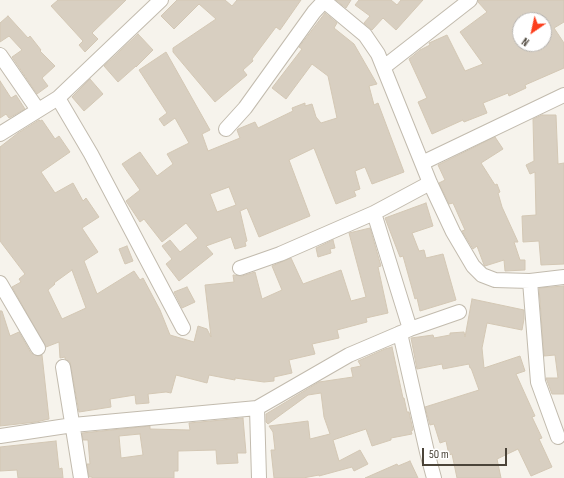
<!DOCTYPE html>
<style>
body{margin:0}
#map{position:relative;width:564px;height:478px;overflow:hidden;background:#f6f3ec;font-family:"Sofia Sans Condensed",sans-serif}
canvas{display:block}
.north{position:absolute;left:512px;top:12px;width:40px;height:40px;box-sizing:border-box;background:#fff;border:1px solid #b7b4b0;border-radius:50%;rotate:214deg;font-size:11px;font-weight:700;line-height:16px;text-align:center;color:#4b4439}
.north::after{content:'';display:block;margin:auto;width:14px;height:18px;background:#fc3f1d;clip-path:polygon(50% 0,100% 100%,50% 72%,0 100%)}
.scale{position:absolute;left:422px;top:448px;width:85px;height:18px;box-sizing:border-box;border:2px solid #4b4439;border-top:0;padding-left:5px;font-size:12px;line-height:14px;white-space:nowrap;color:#4b4439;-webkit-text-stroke:3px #fff;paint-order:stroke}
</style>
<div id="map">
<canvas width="564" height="478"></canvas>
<div class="north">N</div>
<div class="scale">50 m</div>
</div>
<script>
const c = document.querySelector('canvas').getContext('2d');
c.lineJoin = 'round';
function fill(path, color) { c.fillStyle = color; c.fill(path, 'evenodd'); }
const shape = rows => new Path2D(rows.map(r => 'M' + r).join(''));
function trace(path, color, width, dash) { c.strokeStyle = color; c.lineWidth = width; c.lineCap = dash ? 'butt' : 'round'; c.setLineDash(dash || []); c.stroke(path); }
const building = shape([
 [58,0,126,0,92,33,98,39,85,52,79,45,83,41,51,6,58,0],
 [177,0,225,0,232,6,237,0,301,0,280,30,276,27,252,59,253,61,243,70,247,75,215,102,173,52,173,48,216,19,199,4,174,29,161,16,177,0],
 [336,0,351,0,346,8,336,0],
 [359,0,391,0,397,5,401,0,423,0,396,30,383,18,372,30,364,23,370,16,355,5,359,0],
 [478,0,564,0,564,22,554,28,564,43,564,68,525,85,526,88,509,96,508,93,483,103,487,113,464,122,463,120,432,134,418,102,427,98,409,59,420,50,430,45,429,43,447,35,465,71,483,64,460,32,487,12,478,2,478,0],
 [520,20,544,20,544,44,520,44,520,20],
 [325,13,337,23,334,28,354,44,377,84,369,86,374,105,378,103,404,172,372,184,365,167,355,171,360,189,354,191,356,196,336,204,314,148,289,160,310,216,259,237,247,208,240,211,247,241,245,242,246,246,235,249,231,237,206,246,213,254,179,281,166,264,172,259,162,246,170,240,180,252,198,238,186,223,162,242,144,219,140,222,126,201,140,190,122,164,140,152,157,176,173,164,167,154,189,143,175,118,164,126,159,119,167,113,139,70,166,52,210,130,202,134,208,151,240,138,237,130,238,129,255,122,258,128,293,111,292,108,305,103,305,106,312,104,316,117,321,123,337,118,328,76,312,64,286,99,272,88,302,49,299,47,325,13],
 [229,187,236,205,217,212,210,194,229,187],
 [8,16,28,38,30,36,41,50,40,51,55,66,42,78,48,86,37,94,12,57,22,50,9,36,0,42,0,23,8,16],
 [138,34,153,50,136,67,136,66,118,82,104,66,138,34],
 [90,79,103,94,84,111,72,97,90,79],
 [0,81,11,98,16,95,25,109,9,118,6,114,0,118,0,81],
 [542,115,556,115,558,164,564,163,564,264,541,265,539,241,523,242,522,216,536,215,535,172,530,174,526,165,534,161,533,119,542,115],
 [39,120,40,121,42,120,55,139,59,136,70,152,41,172,55,193,73,183,83,201,86,198,99,217,82,228,98,252,84,261,97,294,134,271,140,280,143,278,160,310,170,335,194,342,198,326,207,329,211,337,205,285,234,282,233,275,242,276,255,272,262,299,282,290,272,266,291,258,303,284,341,270,351,301,366,297,349,233,370,228,381,266,378,267,388,313,366,318,367,322,337,330,339,338,312,344,315,354,289,360,292,373,274,377,274,381,264,382,235,378,235,380,209,375,207,383,176,375,171,393,166,392,148,394,149,403,136,404,135,395,110,399,111,407,79,412,70,362,65,359,65,357,60,358,59,342,46,347,12,287,21,282,19,279,25,274,0,241,0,147,18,133,39,120],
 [72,270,86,308,62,319,48,290,55,284,54,283,72,270],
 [495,137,503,149,481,163,495,185,497,184,500,192,498,193,502,207,518,242,514,242,520,260,525,260,525,270,505,271,504,260,485,266,484,265,477,246,473,249,462,231,465,230,453,203,449,204,439,183,445,180,438,165,495,137],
 [426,203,433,226,412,233,419,251,424,250,426,258,443,254,456,300,420,311,417,298,415,299,403,256,400,257,385,218,426,203],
 [333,240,335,248,330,249,331,253,318,257,316,248,333,240],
 [127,246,133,261,125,264,119,249,127,246],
 [564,286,564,394,552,394,546,378,558,378,555,355,544,356,539,288,564,286],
 [187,287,195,302,182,308,174,292,187,287],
 [472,299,524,310,524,319,522,330,487,323,482,348,484,368,520,356,525,371,516,374,535,416,532,417,542,438,539,439,552,467,531,476,518,449,497,459,501,478,457,478,452,454,449,455,446,441,440,443,434,424,430,425,425,407,479,390,471,368,470,368,469,364,443,369,442,364,417,369,411,338,433,335,434,338,450,335,450,333,464,332,465,337,472,299],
 [0,311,2,311,10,336,19,332,31,353,38,356,42,355,49,419,36,422,0,426,0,311],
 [392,347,403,398,404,398,407,412,409,412,413,430,411,431,412,434,391,438,391,440,372,446,366,429,333,440,339,461,360,450,368,464,354,471,352,467,319,476,319,475,303,478,274,478,271,450,275,450,273,432,269,426,308,421,310,439,330,434,324,417,321,393,308,395,268,424,266,422,266,414,319,382,353,377,351,368,361,366,358,361,385,349,392,347],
 [243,418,246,453,237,453,238,463,217,464,216,450,178,451,178,471,174,471,174,478,92,478,92,477,89,477,87,464,90,464,88,440,83,440,82,433,150,426,150,429,190,430,189,423,243,418],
 [140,434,143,455,121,458,119,436,140,434],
 [56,441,59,469,62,468,63,478,18,478,17,470,0,471,0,447,56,441],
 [410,461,418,478,365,478,397,464,398,466,410,461]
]);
const minor = shape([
 [323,0,365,35,378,54,430,183,453,232,473,266,482,275,495,280,530,281,564,277],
 [0,55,38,110],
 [384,67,470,0],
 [58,98,91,154,183,328],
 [226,129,245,108,314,12,325,0],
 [0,134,58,98,161,0],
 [422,163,564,95],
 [374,213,410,329],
 [240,268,280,254,374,213,430,183],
 [530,281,538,382,558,437],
 [0,283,38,348],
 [400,333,427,452,434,478],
 [63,367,81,478],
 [257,408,259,478],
 [0,436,73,425,257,408,349,355,410,329,459,312]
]);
fill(building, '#d8cfc1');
trace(building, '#d3c7b4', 1);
trace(minor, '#c2bbae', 16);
trace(minor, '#fff', 14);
</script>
